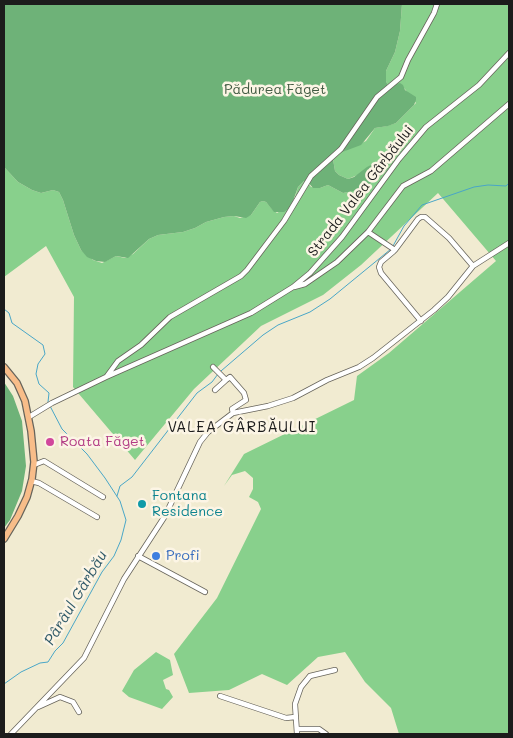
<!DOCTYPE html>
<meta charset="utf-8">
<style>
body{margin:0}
#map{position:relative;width:513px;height:738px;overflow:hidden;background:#f1ebd1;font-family:Mali,sans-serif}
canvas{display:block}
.frame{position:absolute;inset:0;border:5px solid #1c1c1c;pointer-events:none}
</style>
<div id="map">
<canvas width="513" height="738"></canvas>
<div class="frame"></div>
</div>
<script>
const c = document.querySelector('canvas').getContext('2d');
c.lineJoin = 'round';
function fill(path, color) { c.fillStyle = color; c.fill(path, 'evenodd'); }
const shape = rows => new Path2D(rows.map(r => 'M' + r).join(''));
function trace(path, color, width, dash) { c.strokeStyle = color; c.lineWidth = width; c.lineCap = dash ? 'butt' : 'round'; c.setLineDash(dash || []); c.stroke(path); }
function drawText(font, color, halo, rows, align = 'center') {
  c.font = font + ' Mali,sans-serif'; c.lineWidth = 5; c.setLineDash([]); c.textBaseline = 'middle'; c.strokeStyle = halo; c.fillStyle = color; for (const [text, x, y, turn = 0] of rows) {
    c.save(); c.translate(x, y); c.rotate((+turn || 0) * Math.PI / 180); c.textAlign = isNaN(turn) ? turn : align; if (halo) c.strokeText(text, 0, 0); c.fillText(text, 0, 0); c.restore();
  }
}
const green = shape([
 [402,4,509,4,509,734,399,734,391,708,365,682,345,652,318,657,287,685,262,674,229,690,189,693,174,654,217,598,261,509,258,502,249,497,253,489,253,478,245,471,232,475,224,486,244,454,354,400,357,376,389,353,496,261,438,193,361,265,323,295,261,326,194,389,135,460,73,387,74,297,46,246,4,277,4,167,18,182,32,190,41,193,53,190,59,192,63,200,74,235,81,250,93,260,102,263,116,256,125,258,133,254,149,239,158,235,183,232,195,228,206,222,224,217,234,216,240,218,251,215,260,202,263,201,266,202,272,209,277,213,293,204,298,187,304,181,307,181,311,187,320,188,328,185,343,193,357,190,369,185,386,171,384,160,372,164,360,174,348,179,339,175,335,171,333,159,337,154,366,141,375,128,387,126,396,123,416,103,404,88,394,85,388,86,386,81,386,71,395,52,400,31],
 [156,652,170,660,173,675,163,680,166,689,169,690,173,697,162,709,129,697,122,691,134,670]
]);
const forest = shape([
 [4,4,402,4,400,31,395,52,386,71,386,81,388,86,400,83,403,85,405,90,416,97,416,100,414,105,396,123,388,126,375,128,361,145,337,154,333,159,335,171,339,175,348,179,354,177,367,167,378,161,384,160,389,163,388,169,364,189,343,193,328,185,320,188,313,188,307,181,304,181,298,187,291,207,284,212,274,212,266,202,263,201,260,202,251,215,246,218,234,216,224,217,206,222,195,228,183,232,158,235,149,239,128,258,116,256,105,262,96,261,87,257,81,250,74,235,63,200,59,192,53,190,41,193,32,190,18,182,4,167],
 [4,382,13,396,22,421,26,466,22,491,10,520,4,528]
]);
const stream = shape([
 [393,246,404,226,422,205,474,187,488,185,506,186,509,183],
 [4,309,9,313,12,323,43,345,45,354,38,364,36,374,39,384,49,393,48,402],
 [221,371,263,335,278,325,310,312,330,299,391,249],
 [117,496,120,486,132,477,197,393,212,382,218,374],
 [4,684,21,672,40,663,48,662,55,651,63,643,102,572,114,556,121,540,126,520,120,501,105,478,87,454,62,429,50,406]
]);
const minor = shape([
 [368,232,395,250,418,219,421,217,425,217,449,238,473,266],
 [394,251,381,262,379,267,381,273,421,321],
 [294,287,305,284,337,262,368,232,403,186,431,171,509,104],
 [213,367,226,380,230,377,244,393,246,400,232,409,233,413],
 [107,376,118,361,141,345,170,317,241,276,247,270,284,221,311,176,341,149,377,97,401,77,408,60,434,13,437,4],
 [215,390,226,380],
 [29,417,52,403,106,377,251,313,293,287,310,273,342,237,399,159,426,127,479,85,509,53],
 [34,465,44,461,103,497],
 [31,481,39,483,97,517],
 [138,556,205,592],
 [220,696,286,718,295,717],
 [38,707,60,697,73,702,79,712],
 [297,729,319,729,326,734],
 [11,734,84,658,124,579,165,516,200,442,208,432,233,413,268,406,293,398,327,380,359,367,373,358,434,310,448,297,473,266,509,243],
 [297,734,295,704,301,687,310,676,335,670]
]);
const major = shape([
 [4,367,17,383,25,401,31,431,34,462,32,479,27,497,18,516,4,539]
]);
const markers = [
 [50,442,5,"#d1479c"],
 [142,504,5,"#0f9aa8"],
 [156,556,5,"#3f7fe0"]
];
const parkNames = [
 ["Pădurea Făget",275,90]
];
const streetNames = [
 ["Strada Valea Gârbăului",361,191,-52]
];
const hotelNames = [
 ["Roata Făget",60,442]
];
const cultureNames = [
 ["Fontana",152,496],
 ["Residence",152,512]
];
const shopNames = [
 ["Profi",166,556]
];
const neighbourhoodNames = [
 ["VALEA GÂRBĂULUI",242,427]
];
const waterNames = [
 ["Pârâul Gârbău",76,598,-59]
];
fill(green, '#88d08c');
fill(forest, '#6eb278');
trace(stream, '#49a6c7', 1);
trace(minor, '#67645b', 6);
trace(major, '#67645b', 8);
trace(minor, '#fff', 4.5);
trace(major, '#f8bd89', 5.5);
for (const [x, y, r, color] of markers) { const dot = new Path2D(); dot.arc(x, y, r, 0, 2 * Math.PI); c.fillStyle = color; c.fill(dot); trace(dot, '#fcf5e5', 2); }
drawText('14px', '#425b43', '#fcf5e5', parkNames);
drawText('14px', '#1c1c1c', '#fcf5e5', streetNames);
drawText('14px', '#b23c85', '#fcf5e5', hotelNames, 'left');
drawText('14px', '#0d838f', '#fcf5e5', cultureNames, 'left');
drawText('14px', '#366cbe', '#fcf5e5', shopNames, 'left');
c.letterSpacing = '1px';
drawText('15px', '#1c1c1c', '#fcf5e5', neighbourhoodNames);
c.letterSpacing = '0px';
drawText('italic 15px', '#305a69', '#fcf5e5', waterNames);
</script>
